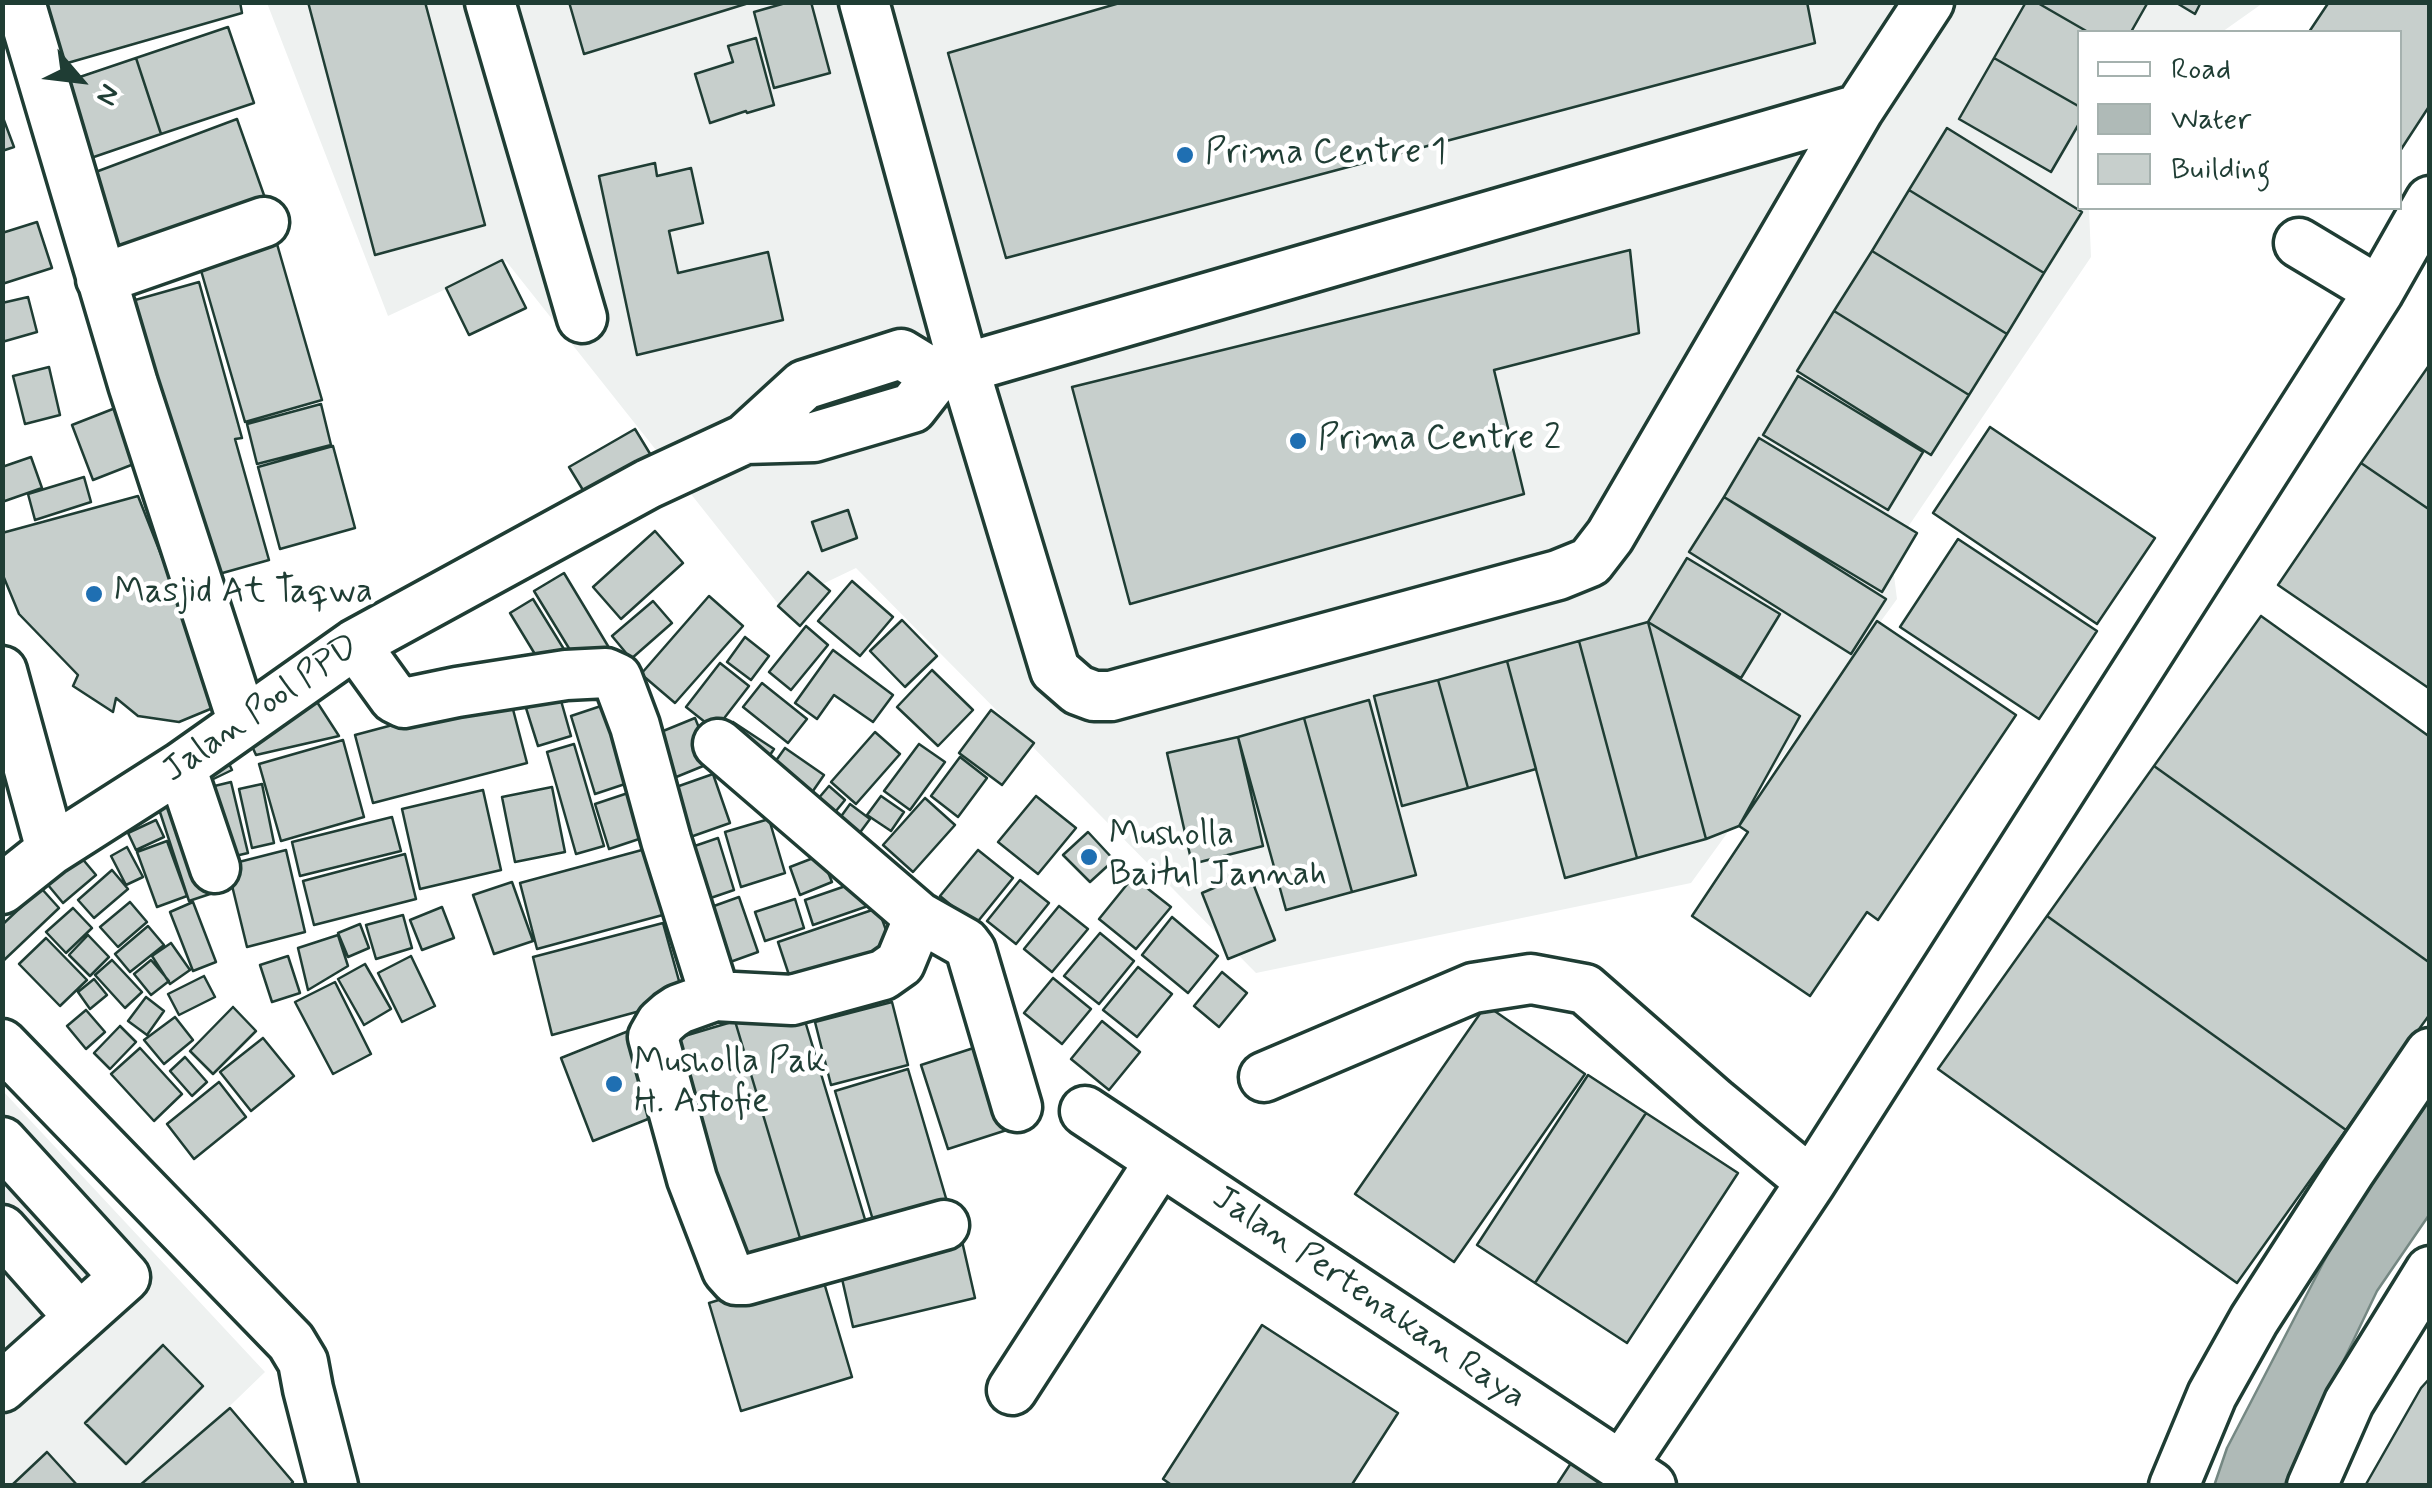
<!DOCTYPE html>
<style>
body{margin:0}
#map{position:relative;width:2432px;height:1488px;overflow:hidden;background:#fff;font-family:Mynerve,sans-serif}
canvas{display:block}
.frame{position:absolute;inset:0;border:5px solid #1f3d34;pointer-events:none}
.legend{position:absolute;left:2077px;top:30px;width:325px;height:180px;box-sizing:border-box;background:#fff;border:2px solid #a5b1ae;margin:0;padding:12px 18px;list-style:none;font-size:30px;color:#1f3d34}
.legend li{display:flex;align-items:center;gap:20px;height:50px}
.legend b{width:50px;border:2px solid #a5b1ae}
.north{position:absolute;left:30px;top:30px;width:100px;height:100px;-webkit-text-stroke:8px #fff;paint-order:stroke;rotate:118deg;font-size:28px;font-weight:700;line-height:40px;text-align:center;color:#1f3d34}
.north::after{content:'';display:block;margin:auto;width:35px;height:45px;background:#1f3d34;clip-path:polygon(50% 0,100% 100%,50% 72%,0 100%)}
</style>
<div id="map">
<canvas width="2432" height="1488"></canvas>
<div class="frame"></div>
<ul class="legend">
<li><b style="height:12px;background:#fff"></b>Road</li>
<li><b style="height:28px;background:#afbab7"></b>Water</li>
<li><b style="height:28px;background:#c7cfcc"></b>Building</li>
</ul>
<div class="north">N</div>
</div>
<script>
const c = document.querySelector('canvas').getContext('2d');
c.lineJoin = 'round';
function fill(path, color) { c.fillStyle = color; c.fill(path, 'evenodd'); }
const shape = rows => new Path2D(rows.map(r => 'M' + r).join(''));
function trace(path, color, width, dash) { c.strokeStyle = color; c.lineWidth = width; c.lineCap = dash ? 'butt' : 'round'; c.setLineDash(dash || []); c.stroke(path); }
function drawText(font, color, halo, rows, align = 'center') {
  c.font = font + ' Mynerve,sans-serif'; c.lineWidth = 9; c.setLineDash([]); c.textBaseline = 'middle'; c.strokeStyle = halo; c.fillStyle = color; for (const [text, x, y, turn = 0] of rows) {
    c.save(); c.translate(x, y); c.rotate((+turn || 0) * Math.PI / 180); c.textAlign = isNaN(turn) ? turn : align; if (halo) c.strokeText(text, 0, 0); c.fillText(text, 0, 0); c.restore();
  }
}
const built = shape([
 [267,3,2263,3,2222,32,2080,32,2080,208,2089,208,2091,257,1891,552,1897,599,1691,883,1256,973,856,568,779,605,506,261,388,316],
 [2,1090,265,1372,148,1485,3,1485]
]);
const water = shape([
 [2429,1101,2429,1215,2377,1291,2284,1485,2214,1486,2227,1448,2348,1215,2429,1101]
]);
const building = shape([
 [39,2,240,2,242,13,57,66,39,2],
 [308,2,425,2,485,225,375,255,308,2],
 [569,2,752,2,584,54,569,2],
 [789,2,811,2,830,73,774,88,754,12,789,2],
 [1123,2,1807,2,1815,43,1006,258,948,53,1123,2],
 [2026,2,2036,2,2088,32,2080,32,2080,107,1994,58,2026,2],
 [2036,2,2148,2,2131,32,2088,32,2036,2],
 [2175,2,2201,2,2195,14,2175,2],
 [2329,2,2430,2,2430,105,2400,151,2400,32,2309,32,2329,2],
 [228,27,254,103,161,134,136,58,228,27],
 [756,38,774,105,747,113,746,111,710,123,695,74,733,62,728,46,756,38],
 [136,58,161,134,88,159,62,83,136,58],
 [1994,58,2080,107,2080,122,2051,172,1959,119,1994,58],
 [2,115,14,147,2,151,2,115],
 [237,119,265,198,113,253,85,176,237,119],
 [1947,128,2082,212,2044,273,1909,190,1947,128],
 [655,163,657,176,691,168,703,223,669,231,678,273,768,252,783,320,637,355,599,176,655,163],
 [1909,190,2044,273,2007,334,1872,251,1909,190],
 [37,222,52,268,2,284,2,233,37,222],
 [277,244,322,400,245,422,200,267,277,244],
 [1630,250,1639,333,1494,370,1524,494,1130,604,1072,387,1630,250],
 [1872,251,2007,334,1969,395,1834,311,1872,251],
 [502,260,526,308,469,335,446,288,502,260],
 [199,282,242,438,235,439,269,560,201,579,121,304,199,282],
 [28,297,37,332,2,342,2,303,28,297],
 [1834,311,1969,395,1931,455,1797,371,1834,311],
 [2430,364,2430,510,2361,463,2430,364],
 [49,367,60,415,25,424,13,376,49,367],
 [1798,376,1923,452,1888,510,1763,435,1798,376],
 [321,404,331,445,257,464,247,424,321,404],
 [123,405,144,460,93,480,72,425,123,405],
 [1990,427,2155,538,2097,624,1933,513,1990,427],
 [635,429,652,457,586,495,569,467,635,429],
 [1759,438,1917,533,1882,592,1724,497,1759,438],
 [333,446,355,528,280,549,258,467,333,446],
 [31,457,42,488,2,502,2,467,31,457],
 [2361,463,2430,510,2430,689,2278,585,2361,463],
 [84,477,91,502,35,520,28,494,84,477],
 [138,496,220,705,179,722,138,716,116,698,113,712,73,686,78,675,19,614,2,573,2,533,138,496],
 [1724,497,1886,599,1851,654,1689,552,1724,497],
 [848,510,857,538,822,551,812,522,848,510],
 [655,531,683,563,621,619,593,587,655,531],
 [1958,539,2097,631,2039,719,1900,627,1958,539],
 [1687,558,1780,614,1741,678,1648,622,1687,558],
 [808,572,830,591,800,626,778,606,808,572],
 [564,573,611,651,581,668,534,591,564,573],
 [852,581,893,617,860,656,818,621,852,581],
 [709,596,743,626,675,703,641,674,709,596],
 [533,599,570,659,547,674,510,613,533,599],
 [653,601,672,623,631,659,612,636,653,601],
 [2261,616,2430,737,2430,963,2154,766,2261,616],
 [902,620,937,656,905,687,870,651,902,620],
 [1877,621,2016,715,1878,920,1867,912,1810,996,1692,916,1748,832,1739,826,1877,621],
 [1648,622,1800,716,1739,826,1706,839,1648,622],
 [1648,622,1706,839,1637,858,1579,641,1648,622],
 [806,626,828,645,791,690,769,672,806,626],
 [745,637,769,656,751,680,727,662,745,637],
 [1579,641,1637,858,1565,878,1507,661,1579,641],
 [833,650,893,695,873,722,834,695,817,719,795,703,833,650],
 [1507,661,1536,769,1468,788,1438,680,1507,661],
 [720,663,749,686,715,730,686,707,720,663],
 [932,670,973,710,938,746,897,707,932,670],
 [1438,680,1468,788,1402,806,1374,696,1438,680],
 [762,683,807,719,788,743,743,707,762,683],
 [509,694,527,763,373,803,355,735,509,694],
 [560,697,571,736,538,746,526,708,560,697],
 [1369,700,1416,875,1352,892,1304,718,1369,700],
 [317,702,339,736,256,755,247,735,317,702],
 [604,705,628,783,595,794,571,716,604,705],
 [991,710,1034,743,1002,785,959,753,991,710],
 [695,718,713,762,664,782,646,738,695,718],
 [1304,718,1352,892,1286,910,1238,737,1304,718],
 [733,722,774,749,760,770,720,743,733,722],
 [875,732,900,754,856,804,831,782,875,732],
 [1238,737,1263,846,1192,864,1167,753,1238,737],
 [343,740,364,817,281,841,259,764,343,740],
 [574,744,604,846,576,854,547,752,574,744],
 [919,744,945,762,910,810,884,791,919,744],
 [785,748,824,775,804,804,765,776,785,748],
 [223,751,232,770,199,786,223,751],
 [960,757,987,778,958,817,931,796,960,757],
 [2154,766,2430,963,2430,1014,2346,1130,2047,916,2154,766],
 [713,774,730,823,679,841,662,792,713,774],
 [231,782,248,853,218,860,202,789,231,782],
 [262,784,274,843,252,848,239,789,262,784],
 [829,786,845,800,822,828,806,813,829,786],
 [552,787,565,852,515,862,502,797,552,787],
 [483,790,501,870,420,889,402,809,483,790],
 [637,790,651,835,609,849,595,804,637,790],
 [181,795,213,893,189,901,157,803,181,795],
 [881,796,904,812,891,831,867,815,881,796],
 [1036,796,1076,828,1038,874,998,842,1036,796],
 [925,798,955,825,913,872,883,845,925,798],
 [850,804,870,819,847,850,827,836,850,804],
 [392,817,401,851,300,876,292,842,392,817],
 [769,819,785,873,741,887,725,832,769,819],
 [156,820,164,837,136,850,128,833,156,820],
 [1088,832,1114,860,1090,882,1063,855,1088,832],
 [718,838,734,890,696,903,680,851,718,838],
 [167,841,187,896,157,907,137,852,167,841],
 [127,847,143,877,126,885,111,856,127,847],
 [653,847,670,913,537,949,520,883,653,847],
 [286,850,305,932,247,947,227,865,286,850],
 [978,850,1013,878,975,925,940,896,978,850],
 [405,854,416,899,314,925,303,881,405,854],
 [821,855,832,882,800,895,790,867,821,855],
 [80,856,96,875,63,903,48,885,80,856],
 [112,870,128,889,94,918,78,900,112,870],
 [1249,873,1275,940,1228,959,1202,893,1249,873],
 [1133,877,1171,907,1136,949,1099,919,1133,877],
 [863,880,871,905,813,925,805,900,863,880],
 [1020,880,1049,903,1016,944,987,921,1020,880],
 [512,882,533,941,494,954,473,895,512,882],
 [41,888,59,908,2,962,2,925,41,888],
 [739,897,758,952,719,966,700,911,739,897],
 [795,899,804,928,765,941,755,912,795,899],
 [130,902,147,922,118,947,100,927,130,902],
 [193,902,216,962,193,971,170,912,193,902],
 [1059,906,1088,929,1052,972,1024,949,1059,906],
 [442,907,454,938,422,950,410,920,442,907],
 [73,908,92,928,66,953,46,932,73,908],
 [878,908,895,955,794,990,778,942,878,908],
 [403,915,412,948,376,959,366,925,403,915],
 [2047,916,2346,1130,2237,1283,1938,1069,2047,916],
 [1172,917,1218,956,1188,993,1142,955,1172,917],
 [663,923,684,999,552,1035,533,957,663,923],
 [360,924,369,948,348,957,338,933,360,924],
 [148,926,164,945,130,972,115,954,148,926],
 [1100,933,1134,961,1099,1004,1064,976,1100,933],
 [88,935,109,957,90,976,69,955,88,935],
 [338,935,348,966,308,990,298,948,338,935],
 [46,938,87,980,60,1006,19,964,46,938],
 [171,943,190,970,170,984,152,956,171,943],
 [288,956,300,993,272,1002,260,965,288,956],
 [411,956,435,1006,402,1022,378,973,411,956],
 [112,960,142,992,125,1008,95,975,112,960],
 [151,960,169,981,151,995,134,974,151,960],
 [365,964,391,1009,364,1025,338,979,365,964],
 [1138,967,1172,994,1137,1037,1103,1010,1138,967],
 [1222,972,1247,993,1219,1027,1194,1006,1222,972],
 [204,976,215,997,179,1015,168,994,204,976],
 [1053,978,1091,1009,1062,1044,1024,1013,1053,978],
 [94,979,107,995,90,1009,78,992,94,979],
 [335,982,371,1054,333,1074,295,1002,335,982],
 [146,997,164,1011,147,1035,128,1021,146,997],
 [799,1001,870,1236,805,1255,735,1021,799,1001],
 [892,1002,908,1065,831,1085,815,1022,892,1002],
 [1486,1005,1585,1074,1454,1262,1355,1194,1486,1005],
 [233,1007,256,1031,213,1074,190,1051,233,1007],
 [86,1010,105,1032,86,1049,67,1026,86,1010],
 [175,1017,193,1040,164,1064,144,1040,175,1017],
 [735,1021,805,1255,742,1275,671,1040,735,1021],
 [1102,1021,1140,1052,1109,1090,1071,1059,1102,1021],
 [120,1026,136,1042,110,1069,94,1053,120,1026],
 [636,1028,668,1111,593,1141,561,1058,636,1028],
 [263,1038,294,1076,251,1111,220,1072,263,1038],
 [986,1044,1013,1128,948,1149,921,1065,986,1044],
 [140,1048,182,1094,154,1121,111,1074,140,1048],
 [185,1057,207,1082,192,1096,170,1071,185,1057],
 [908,1069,948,1205,875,1227,835,1091,908,1069],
 [1588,1075,1646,1113,1535,1283,1477,1245,1588,1075],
 [219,1082,246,1117,194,1159,167,1124,219,1082],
 [1646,1113,1738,1173,1627,1343,1535,1283,1646,1113],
 [962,1241,975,1298,853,1327,840,1270,962,1241],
 [820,1269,852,1377,741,1411,709,1303,820,1269],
 [1262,1325,1398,1413,1351,1486,1173,1486,1163,1479,1262,1325],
 [163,1345,203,1386,126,1464,85,1423,163,1345],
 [2430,1378,2430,1486,2365,1486,2421,1388,2430,1378],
 [230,1408,293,1482,289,1486,139,1486,230,1408],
 [47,1452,78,1486,11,1486,47,1452],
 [1575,1457,1618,1486,1556,1486,1575,1457]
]);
const minor = shape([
 [20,2,133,384,243,723],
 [490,2,582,318],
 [864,2,964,368,1055,670,1078,690,1094,696,1111,696,1558,575,1590,562,1610,536,1859,109,1929,2],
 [2299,243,2379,291],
 [101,279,264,222],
 [745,439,814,437,912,408,937,376,1859,109],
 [355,644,394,698,404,703,457,692,566,675,606,673,617,678,635,726,666,840,715,996],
 [2,671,51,850],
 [718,744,919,917,965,943,971,951,1017,1107],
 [181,767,215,868],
 [2,889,51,850,181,767,355,644,648,484,745,439,804,385,901,354,937,376],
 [919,917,900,963,883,975,792,1000,715,996,679,1009,670,1015,661,1023,653,1037,692,1179,727,1270,736,1280,746,1280,944,1225],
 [2,1044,291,1342,303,1362,308,1389,333,1486],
 [1264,1077,1473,988,1531,979,1585,989,1714,1102,1811,1182],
 [1085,1111,1651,1486],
 [2,1142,125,1277,2,1387],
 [2,1230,79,1317],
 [1012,1390,1160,1161],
 [1621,1467,1811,1182,2379,291,2430,201],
 [2174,1486,2212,1395,2254,1320,2350,1171,2430,1053],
 [2312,1486,2349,1402,2430,1271]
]);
const markers = [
 [1185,155,10,"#1f6fb2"],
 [1298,441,10,"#1f6fb2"],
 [94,594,10,"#1f6fb2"],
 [1089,857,10,"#1f6fb2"],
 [614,1084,10,"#1f6fb2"]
];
const poiNames = [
 ["Prima Centre 1",1205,155],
 ["Prima Centre 2",1318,441],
 ["Masjid At Taqwa",114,594],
 ["Musholla",1109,837],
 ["Baitul Jannah",1109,877],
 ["Musholla Pak",634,1064],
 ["H. Astofie",634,1104]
];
const streetNames = [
 ["Jalan Pool PPD",262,710,-35],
 ["Jalan Pertenakan Raya",1368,1299,34]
];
fill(built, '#eef1f0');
fill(water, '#afbab7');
trace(water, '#758883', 2.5);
fill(building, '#c7cfcc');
trace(building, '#1f3d34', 2.5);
trace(minor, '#1f3d34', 55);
trace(minor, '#fff', 48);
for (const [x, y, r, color] of markers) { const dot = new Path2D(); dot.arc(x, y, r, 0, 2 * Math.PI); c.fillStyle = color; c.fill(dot); trace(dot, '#fff', 4); }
drawText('35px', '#1f3d34', '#fff', poiNames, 'left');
drawText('35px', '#1f3d34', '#fff', streetNames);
</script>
